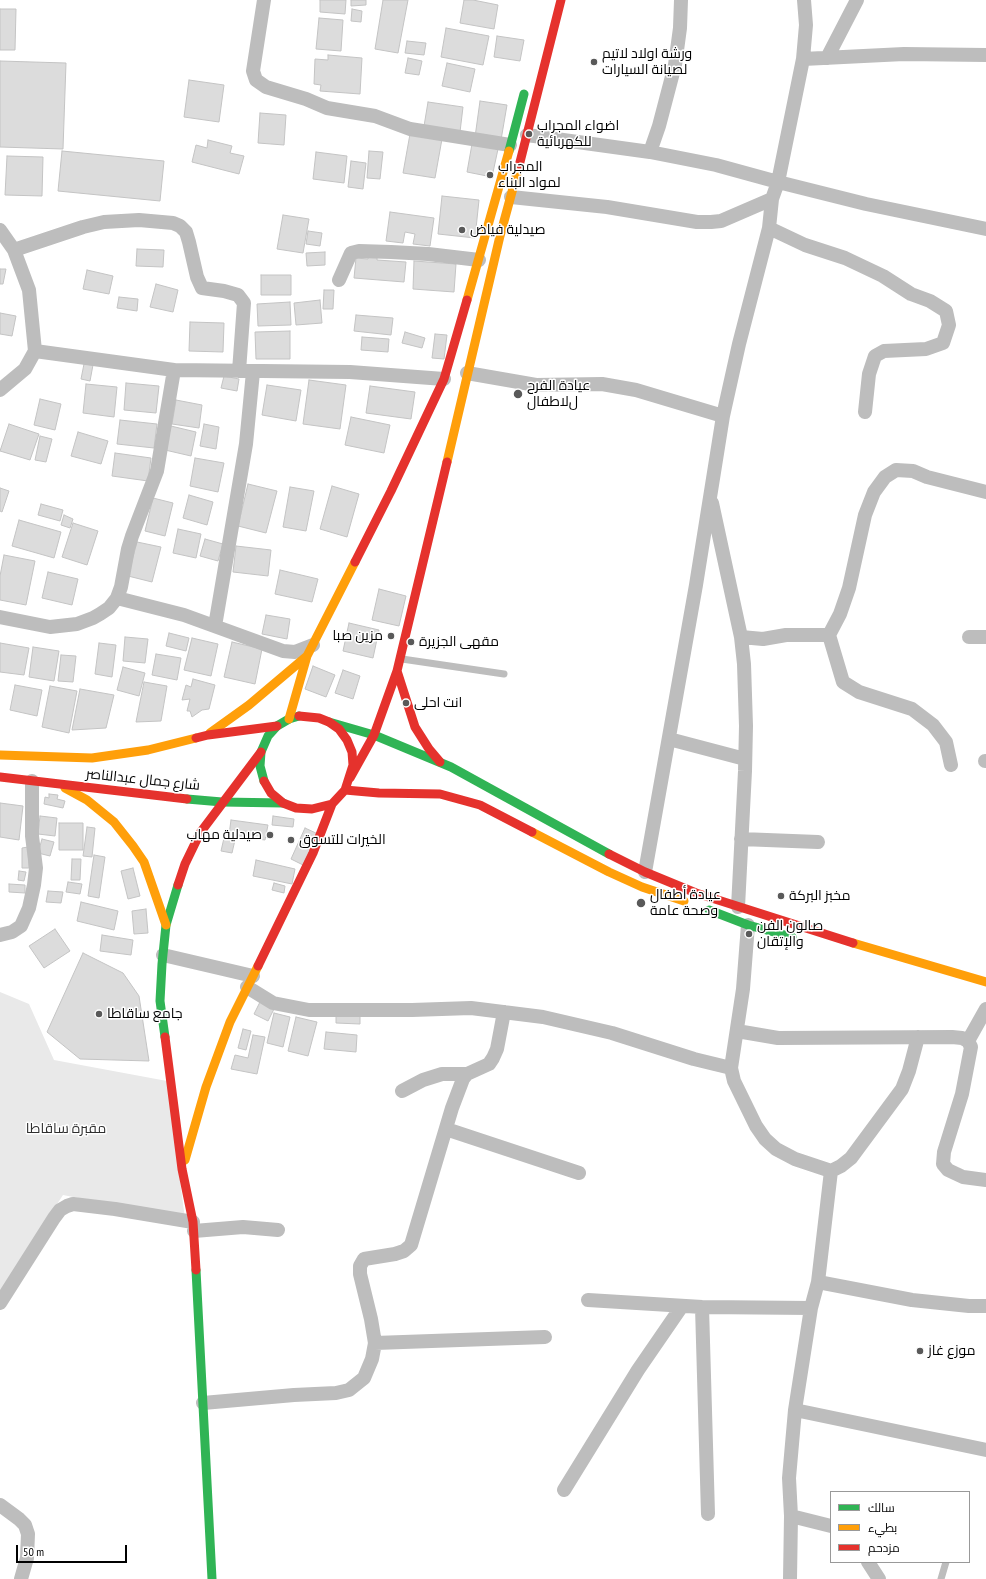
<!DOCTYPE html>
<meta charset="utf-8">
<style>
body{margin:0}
#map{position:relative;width:986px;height:1579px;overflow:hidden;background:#fff;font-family:"PT Sans Narrow",Cairo,sans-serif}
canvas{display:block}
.legend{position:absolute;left:830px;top:1491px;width:140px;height:72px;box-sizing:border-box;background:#fff;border:1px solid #999;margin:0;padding:5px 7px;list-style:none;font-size:12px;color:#000}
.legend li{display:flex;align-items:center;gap:8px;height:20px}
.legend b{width:20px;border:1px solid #999}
.scale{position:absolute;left:16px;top:1545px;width:111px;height:18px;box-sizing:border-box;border:2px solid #000;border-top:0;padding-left:5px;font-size:12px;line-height:14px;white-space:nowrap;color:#000;-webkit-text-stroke:3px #fff;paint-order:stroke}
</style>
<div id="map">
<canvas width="986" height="1579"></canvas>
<ul class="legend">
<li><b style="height:5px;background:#30b455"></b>سالك</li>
<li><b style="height:5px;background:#ff9f0a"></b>بطيء</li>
<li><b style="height:5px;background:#e5322d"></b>مزدحم</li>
</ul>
<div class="scale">50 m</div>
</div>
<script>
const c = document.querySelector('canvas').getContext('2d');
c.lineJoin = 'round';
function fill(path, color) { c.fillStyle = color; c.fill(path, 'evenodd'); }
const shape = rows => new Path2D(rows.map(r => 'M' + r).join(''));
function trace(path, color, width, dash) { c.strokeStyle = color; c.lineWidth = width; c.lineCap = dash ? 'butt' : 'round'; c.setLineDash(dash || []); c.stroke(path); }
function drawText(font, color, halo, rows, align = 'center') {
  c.font = font + ' "PT Sans Narrow",Cairo,sans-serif'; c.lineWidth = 3; c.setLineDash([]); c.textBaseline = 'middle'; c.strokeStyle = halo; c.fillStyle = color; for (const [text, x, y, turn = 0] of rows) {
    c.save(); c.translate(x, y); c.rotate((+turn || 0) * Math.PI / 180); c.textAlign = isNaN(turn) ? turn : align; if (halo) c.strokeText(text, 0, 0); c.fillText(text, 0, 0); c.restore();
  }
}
const green = shape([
 [0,992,29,1004,54,1060,167,1081,185,1219,63,1195,0,1291]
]);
const building = shape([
 [320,0,346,0,345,14,320,12,320,0],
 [351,0,366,0,366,5,351,6,351,0],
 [383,0,408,0,398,53,375,49,383,0],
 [464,0,473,0,498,5,494,29,460,23,464,0],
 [0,9,16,9,15,50,0,50,0,9],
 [352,9,362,11,361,22,351,21,352,9],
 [319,18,343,20,341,51,316,49,319,18],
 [446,28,489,36,483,65,441,57,446,28],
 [497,36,524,40,520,61,494,57,497,36],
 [407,41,426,43,424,55,405,53,407,41],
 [328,55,362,58,360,94,320,91,321,85,314,84,315,59,328,60,328,55],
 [408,58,422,61,419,75,405,73,408,58],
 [0,61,66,63,63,149,0,147,0,61],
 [447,63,475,69,470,92,442,86,447,63],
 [189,80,224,85,219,122,184,117,189,80],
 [480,101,507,105,501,140,475,137,480,101],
 [428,102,463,107,460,132,424,126,428,102],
 [260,113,286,115,284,145,258,143,260,113],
 [410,134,442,139,435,178,403,173,410,134],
 [208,140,232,146,230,153,244,156,239,174,192,162,196,145,207,148,208,140],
 [472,144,498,149,492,177,467,172,472,144],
 [62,151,164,161,160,201,58,191,62,151],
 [369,151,383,152,380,179,367,178,369,151],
 [316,152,347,156,344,183,313,179,316,152],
 [7,156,43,157,42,196,5,195,7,156],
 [351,161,366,163,363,189,348,187,351,161],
 [442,196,479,200,475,238,438,234,442,196],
 [390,212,434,218,430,246,413,244,415,234,405,232,403,243,386,241,390,212],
 [283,215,309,219,303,253,277,249,283,215],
 [308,231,322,233,320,246,306,244,308,231],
 [137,249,164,250,163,267,136,266,137,249],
 [325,252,325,265,307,266,306,253,325,252],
 [368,253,377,254,377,260,406,262,404,282,354,278,356,258,368,259,368,253],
 [414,261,456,264,454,292,413,289,414,261],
 [0,269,6,269,3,284,0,284,0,269],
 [87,270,113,276,109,294,83,289,87,270],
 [261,275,291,275,291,295,261,295,261,275],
 [156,284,178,290,173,312,150,307,156,284],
 [324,290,334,290,333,309,323,309,324,290],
 [119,297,138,299,137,311,117,308,119,297],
 [320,300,322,323,296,325,294,303,320,300],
 [290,302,291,325,258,326,257,304,290,302],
 [0,313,16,316,12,336,0,334,0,313],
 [356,315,393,318,391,335,354,331,356,315],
 [190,322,224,323,223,352,189,351,190,322],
 [290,331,290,359,256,359,255,332,290,331],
 [405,332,425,338,422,348,402,343,405,332],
 [435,334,447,335,444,359,432,358,435,334],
 [362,337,389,339,388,352,361,350,362,337],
 [84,364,93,365,90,381,81,379,84,364],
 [224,376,239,379,237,391,221,388,224,376],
 [309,380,346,385,340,429,303,424,309,380],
 [126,383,159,386,156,413,124,410,126,383],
 [86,384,117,387,114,417,83,413,86,384],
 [267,385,301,390,296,421,262,415,267,385],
 [370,386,415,392,411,419,366,413,370,386],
 [40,399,61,404,55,430,34,425,40,399],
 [176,400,202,405,199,428,172,424,176,400],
 [351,417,390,425,384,453,345,445,351,417],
 [120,420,157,424,154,448,117,444,120,420],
 [9,424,39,434,30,460,0,451,9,424],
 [204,424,219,427,216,449,200,446,204,424],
 [171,426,196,432,191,456,165,450,171,426],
 [78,432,108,441,101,464,71,456,78,432],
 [40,436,52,439,46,462,35,460,40,436],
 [115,453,151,458,148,481,112,476,115,453],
 [195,458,224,463,218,492,190,486,195,458],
 [248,484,277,491,266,533,238,526,248,484],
 [332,486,359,494,347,537,320,529,332,486],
 [290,487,314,491,306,531,283,527,290,487],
 [0,488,9,491,2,512,0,511,0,488],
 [189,495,213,502,207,525,183,518,189,495],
 [153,498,173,503,165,536,145,531,153,498],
 [41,504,63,510,60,521,38,515,41,504],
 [64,515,73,519,70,528,61,525,64,515],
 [19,520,61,532,54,558,12,546,19,520],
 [73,523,98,531,87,565,62,557,73,523],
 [178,529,201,534,196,558,173,553,178,529],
 [205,539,223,544,218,561,200,556,205,539],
 [137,542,161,547,152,582,128,576,137,542],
 [236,546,271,550,268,576,233,572,236,546],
 [4,555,35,561,26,605,0,600,0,576,4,555],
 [280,570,318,579,312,602,275,594,280,570],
 [48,572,78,579,72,605,42,598,48,572],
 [379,589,406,596,399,626,372,620,379,589],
 [266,615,290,619,287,639,262,634,266,615],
 [349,623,379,630,373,658,343,651,349,623],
 [169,633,189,638,186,651,166,646,169,633],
 [125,637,148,639,145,663,123,661,125,637],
 [192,638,218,644,211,676,184,670,192,638],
 [232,642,262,649,255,684,224,677,232,642],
 [0,643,29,648,24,675,0,672,0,643],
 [99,643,116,645,112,677,95,674,99,643],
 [33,647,59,651,54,681,29,677,33,647],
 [156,654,181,658,177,680,152,675,156,654],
 [61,655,76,656,73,682,58,681,61,655],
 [313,666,335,675,326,697,305,689,313,666],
 [123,667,145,673,139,696,117,690,123,667],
 [343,670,360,676,353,699,335,693,343,670],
 [193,679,215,685,209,709,202,710,192,717,190,711,187,711,190,699,182,700,186,685,191,687,193,679],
 [144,682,167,686,161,721,136,722,144,682],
 [15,685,42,690,37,716,10,710,15,685],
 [50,686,77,691,69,733,42,727,50,686],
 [80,689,114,695,106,728,72,730,80,689],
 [49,794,58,795,57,799,65,801,63,808,44,804,45,797,49,798,49,794],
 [0,803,23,806,19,840,0,837,0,803],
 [40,816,57,818,55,836,38,834,40,816],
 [273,816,294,819,293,827,272,825,273,816],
 [231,820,268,825,265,840,229,835,231,820],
 [59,823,83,823,83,850,59,850,59,823],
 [87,827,95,828,92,857,83,856,87,827],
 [305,828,318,834,303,865,291,859,305,828],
 [224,838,235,840,232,853,221,851,224,838],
 [42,839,54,842,50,856,38,853,42,839],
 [28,847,29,868,22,868,22,848,28,847],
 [94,855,105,857,99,898,88,896,94,855],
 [72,859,81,859,80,880,71,880,72,859],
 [256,860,295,869,292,884,253,876,256,860],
 [133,868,140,896,128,899,121,871,133,868],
 [19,871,26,872,24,881,18,880,19,871],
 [68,882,82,884,80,894,66,892,68,882],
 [274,883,285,886,284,893,272,890,274,883],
 [9,884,25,885,25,893,9,892,9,884],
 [48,891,63,892,61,903,46,902,48,891],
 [81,902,118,911,114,930,77,921,81,902],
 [146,909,148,933,134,934,132,911,146,909],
 [55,929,70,951,44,968,29,946,55,929],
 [102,935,133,940,131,955,100,951,102,935],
 [83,953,123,973,139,996,149,1061,80,1059,47,1032,83,953],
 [261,1000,275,1007,268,1021,254,1014,261,1000],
 [274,1013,290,1017,283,1047,267,1043,274,1013],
 [336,1014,360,1015,360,1024,336,1023,336,1014],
 [296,1017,317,1022,308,1056,288,1051,296,1017],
 [243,1029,251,1031,246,1050,238,1048,243,1029],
 [326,1032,357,1035,356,1052,324,1049,326,1032],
 [253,1035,265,1037,257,1074,231,1069,235,1055,248,1058,253,1035]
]);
const lane = shape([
 [402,659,504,674],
 [941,1579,946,1562]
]);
const street = shape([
 [264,0,253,71,256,80,266,87,306,99,327,108,375,116,410,129,510,145],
 [827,58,857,0],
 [803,59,904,54,986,55],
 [527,135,650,152,716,165,778,182,866,204,986,229],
 [650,152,659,126,675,65,680,28,681,0],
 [511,197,607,207,697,222,711,222,721,221,772,199],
 [769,228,805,245,845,258,883,276,911,294,930,301,946,311,949,325,943,343,926,349,884,351,875,356,869,374,865,412],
 [0,230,14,250,29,290,35,351],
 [14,250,83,227,104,222,139,220,173,223,180,226,186,232,189,242,197,277,202,288,224,291,238,295,244,303,239,371],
 [339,280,351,253,359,251,391,252,428,254,479,260],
 [467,373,536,385,602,384,636,390,723,416],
 [0,390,25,369,35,351,174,370,350,372,444,379],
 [712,503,741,637,744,664,746,726,745,771,738,907],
 [117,598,184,615,283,651,295,652,313,645],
 [0,617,50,627,77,624,93,618,100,614,109,608,117,598,121,587,128,549,132,536,157,471,174,370],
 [215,626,246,444,253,372],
 [741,637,763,639,786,635,829,635],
 [969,637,986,637],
 [669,739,745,759],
 [985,761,986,761],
 [951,765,946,742,933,725,912,709,859,692,843,682,829,635,840,614,849,588,865,515,874,492,885,477,896,470,913,471,927,477,986,492],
 [741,839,818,842],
 [645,872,696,585,723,416,739,344,769,228,772,199,778,182,803,59,806,25,804,0],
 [748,925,743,989,731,1068,734,1081,756,1126,765,1139,776,1149,795,1159,831,1171,841,1166,851,1158,902,1089,909,1071,918,1037],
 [0,935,12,932,21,926,29,908,34,885,36,868,32,836,32,781],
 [163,955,253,976],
 [247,987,273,1003,309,1010,412,1010,471,1008,543,1017,612,1033,694,1059,731,1068],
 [737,1031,778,1038,952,1037,962,1038,968,1041,971,1047,962,1094,944,1152,943,1164,948,1170,963,1177,986,1180],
 [968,1041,986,1009],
 [402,1091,423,1080,442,1074,467,1074],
 [446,1129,579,1173],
 [194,1231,243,1227,278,1230],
 [818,1282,912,1300,969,1306,986,1306],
 [588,1300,702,1307,811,1308],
 [0,1303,54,1218,60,1210,67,1206,73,1204,115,1209,193,1222],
 [702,1307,708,1514],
 [375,1343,545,1337],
 [203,1403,294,1395,336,1393,349,1390,364,1378,372,1359,375,1343,371,1319,360,1274,360,1266,364,1259,395,1254,404,1251,411,1245,452,1108,463,1079,467,1074,489,1064,493,1058,497,1049,504,1012],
 [795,1410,986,1450],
 [564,1490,638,1370,682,1306],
 [0,1505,19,1519,25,1525,28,1534,27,1558,21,1579],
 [791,1516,831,1526],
 [868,1562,879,1579],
 [790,1579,791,1516,789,1478,795,1410,811,1308,818,1282,831,1171]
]);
const fast = shape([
 [509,151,524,94],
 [329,722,374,735,451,767,609,854],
 [264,781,260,766,261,752,268,736,277,726,289,719,299,716],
 [187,799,222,802,283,803],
 [709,910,748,925,792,937],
 [165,1037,160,1001,162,964,166,925,178,885],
 [196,1270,212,1579]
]);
const slow = shape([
 [467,300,509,151],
 [447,462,500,236,519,166],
 [289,719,307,656,355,562],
 [210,733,249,705,307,656],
 [0,755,92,758,148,750,196,738],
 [65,788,87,800,114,822,133,846,144,862,166,925],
 [532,832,609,872,642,887,684,901],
 [853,943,986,982],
 [185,1160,206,1087,230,1022,258,966]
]);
const jam = shape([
 [519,166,561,0],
 [355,562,391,491,444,379,467,300],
 [397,671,415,727,429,749,440,762],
 [196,738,208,735,277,726],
 [0,777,187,799],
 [350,778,374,735,397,671,447,462],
 [264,781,271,793,283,803,296,808,312,809,332,804,345,790,353,765,352,752,347,740,339,729,329,722,319,718,299,716],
 [345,790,379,793,440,794,480,805,532,832],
 [609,854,645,872,696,893,853,943],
 [178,885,185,864,200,833,261,752],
 [258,966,313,853,332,804],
 [165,1037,182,1169,193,1222,196,1270]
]);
const markers = [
 [594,62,4,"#595959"],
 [529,134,4,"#595959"],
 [490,175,4,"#595959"],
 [462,230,4,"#595959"],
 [518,394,5,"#595959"],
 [391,636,4,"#595959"],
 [411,642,4,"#595959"],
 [406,703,4,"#595959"],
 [270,835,4,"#595959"],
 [291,840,4,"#595959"],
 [781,896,4,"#595959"],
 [641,903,5,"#595959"],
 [749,934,4,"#595959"],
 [99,1014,4,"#595959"],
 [920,1351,4,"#595959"]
];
const poiNames = [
 ["ورشة اوﻻد ﻻتيم",602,54],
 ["لصيانة السيارات",602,70],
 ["اضواء المجراب",537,126],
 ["للكهربائية",537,142],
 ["المجراب",498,167],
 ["لمواد البناء",498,183],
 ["صيدلية فياض",470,230],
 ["عيادة الفرح",527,386],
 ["لﻻطفال",527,402],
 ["مزين صبا",383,636,"right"],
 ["مقهى الجزيرة",419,642],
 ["انت احلى",414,703],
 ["صيدلية مهاب",262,835,"right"],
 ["الخيرات للتسوق",299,840],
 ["عيادة أطفال",650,895],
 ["وصحة عامة",650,911],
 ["مخبز البركة",789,896],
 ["صالون الفن",757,926],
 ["والإتقان",757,942],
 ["جامع ساقاطا",107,1014],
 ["موزع غاز",928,1351]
];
const streetNames = [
 ["شارع جمال عبدالناصر",143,780,6]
];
const parkNames = [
 ["مقبرة ساقاطا",66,1129]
];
fill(green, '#e9e9e9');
fill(building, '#dcdcdc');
trace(building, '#c4c4c4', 1);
trace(lane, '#bdbdbd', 7);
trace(street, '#bdbdbd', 14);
trace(fast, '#30b455', 9);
trace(slow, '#ff9f0a', 9);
trace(jam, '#e5322d', 9);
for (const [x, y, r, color] of markers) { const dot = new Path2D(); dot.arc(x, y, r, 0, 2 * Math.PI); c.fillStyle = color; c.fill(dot); trace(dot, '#fff', 1.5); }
drawText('14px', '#000', '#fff', poiNames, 'left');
drawText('14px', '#000', '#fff', streetNames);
drawText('14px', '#2e2e2e', '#fff', parkNames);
</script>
